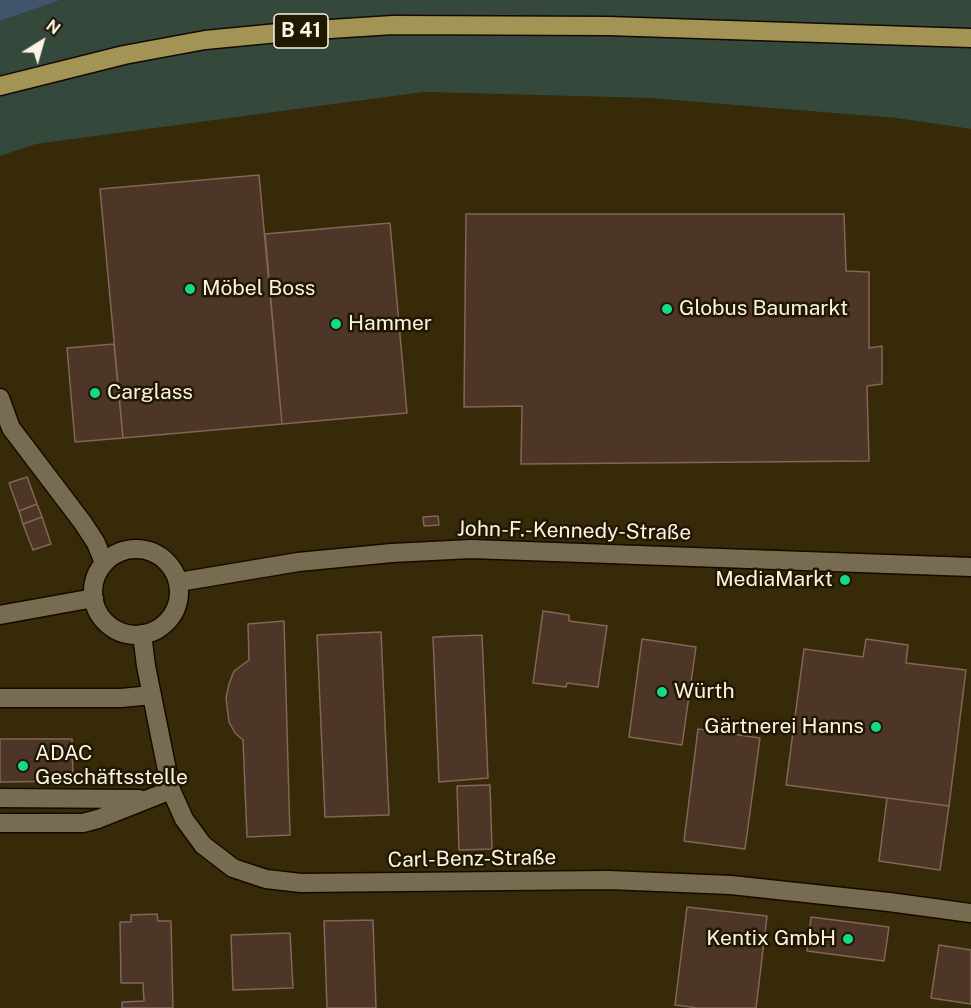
<!DOCTYPE html>
<meta charset="utf-8">
<style>
body{margin:0}
#map{position:relative;width:971px;height:1008px;overflow:hidden;background:#2b2108;font-family:"Public Sans",sans-serif}
canvas{display:block}
.north{position:absolute;left:12px;top:12px;width:60px;height:60px;-webkit-text-stroke:4px #211801;paint-order:stroke;rotate:37deg;font-size:16px;font-weight:700;line-height:24px;text-align:center;color:#fbf4e5}
.north::after{content:'';display:block;margin:auto;width:21px;height:27px;background:#fbf4e5;clip-path:polygon(50% 0,100% 100%,50% 72%,0 100%)}
</style>
<div id="map">
<canvas width="971" height="1008"></canvas>
<div class="north">N</div>
</div>
<script>
const c = document.querySelector('canvas').getContext('2d');
c.lineJoin = 'round';
function fill(path, color) { c.fillStyle = color; c.fill(path, 'evenodd'); }
const shape = rows => new Path2D(rows.map(r => 'M' + r).join(''));
function trace(path, color, width, dash) { c.strokeStyle = color; c.lineWidth = width; c.lineCap = dash ? 'butt' : 'round'; c.setLineDash(dash || []); c.stroke(path); }
function drawText(font, color, halo, rows, align = 'center') {
  c.font = font + ' "Public Sans",sans-serif'; c.lineWidth = 5; c.setLineDash([]); c.textBaseline = 'middle'; c.strokeStyle = halo; c.fillStyle = color; for (const [text, x, y, turn = 0] of rows) {
    c.save(); c.translate(x, y); c.rotate((+turn || 0) * Math.PI / 180); c.textAlign = isNaN(turn) ? turn : align; if (halo) c.strokeText(text, 0, 0); c.fillText(text, 0, 0); c.restore();
  }
}
const built = shape([
 [424,92,648,98,896,118,971,129,971,1008,0,1008,0,156,36,144]
]);
const green = shape([
 [61,0,971,0,971,129,896,118,648,98,424,92,36,144,0,156,0,21]
]);
const water = shape([
 [0,0,61,0,0,21]
]);
const building = shape([
 [259,175,282,424,123,438,100,189,259,175],
 [466,214,844,214,846,271,869,272,869,348,882,346,882,384,867,386,869,461,521,464,522,406,464,407,466,214],
 [390,223,407,413,282,424,265,234,390,223],
 [114,344,123,438,75,442,67,348,114,344],
 [27,477,37,504,19,511,9,483,27,477],
 [37,504,42,517,23,524,19,511,37,504],
 [438,516,439,525,424,526,423,517,438,516],
 [42,517,51,544,33,550,23,524,42,517],
 [543,611,569,615,569,621,607,626,598,687,567,683,566,687,533,683,543,611],
 [284,621,290,835,247,837,243,740,235,733,229,722,226,698,229,684,234,671,249,660,248,624,284,621],
 [381,632,389,815,325,817,317,635,381,632],
 [482,635,488,778,439,782,433,637,482,635],
 [642,639,696,647,682,745,629,737,642,639],
 [866,639,908,645,906,663,966,670,949,806,786,785,804,649,863,657,866,639],
 [698,729,760,738,745,849,684,841,698,729],
 [0,739,72,739,73,781,0,782,0,739],
 [490,785,492,849,459,850,457,786,490,785],
 [887,798,949,806,940,870,879,861,887,798],
 [687,907,767,916,756,1008,698,1008,675,1005,687,907],
 [157,914,158,921,171,921,173,1008,122,1008,122,1002,144,1001,143,983,121,983,120,922,131,922,131,915,157,914],
 [811,917,889,927,884,961,807,951,811,917],
 [373,920,376,1008,327,1008,324,921,373,920],
 [290,933,293,988,233,990,231,935,290,933],
 [939,945,971,950,971,1004,931,998,939,945]
]);
const minor = shape([
 [0,398,11,428,83,523,96,543,104,563],
 '93 592a43 43 0 1 1 86 0a43 43 0 1 1-86 0Z',
 [179,582,298,562,392,553,471,549,971,567],
 [0,615,94,598],
 [142,634,146,666,171,790,184,819,203,845,233,868,266,879,301,883,608,880,731,885,889,902,971,913],
 [0,698,121,698,152,695],
 [0,798,139,799],
 [0,823,83,823,98,819,171,790]
]);
const major = shape([
 [0,86,124,55,205,40,299,31,393,25,608,26,971,38]
]);
const markers = [
 [190,289,6,"#14d989"],
 [667,309,6,"#14d989"],
 [336,324,6,"#14d989"],
 [95,393,6,"#14d989"],
 [845,580,6,"#14d989"],
 [662,692,6,"#14d989"],
 [876,727,6,"#14d989"],
 [23,766,6,"#14d989"],
 [848,939,6,"#14d989"]
];
const shields = [
 [301,31,54]
];
const shieldNames = [
 ["B 41",301,31]
];
const poiNames = [
 ["Möbel Boss",202,289],
 ["Globus Baumarkt",679,309],
 ["Hammer",348,324],
 ["Carglass",107,393],
 ["MediaMarkt",833,580,"right"],
 ["Würth",674,692],
 ["Gärtnerei Hanns",864,727,"right"],
 ["ADAC",35,754],
 ["Geschäftsstelle",35,778],
 ["Kentix GmbH",836,939,"right"]
];
const streetNames = [
 ["John-F.-Kennedy-Straße",574,531,1],
 ["Carl-Benz-Straße",472,859,-1]
];
fill(built, '#372a08');
fill(green, '#34483c');
fill(water, '#40556c');
fill(building, '#4d3527');
trace(building, '#826758', 1.5);
trace(minor, '#140a00', 21);
trace(major, '#140a00', 21);
trace(minor, '#776c51', 18);
trace(major, '#a39455', 18);
for (const [x, y, r, color] of markers) { const dot = new Path2D(); dot.arc(x, y, r, 0, 2 * Math.PI); c.fillStyle = color; c.fill(dot); trace(dot, '#211801', 2); }
for (const [x, y, w] of shields) { const box = new Path2D(); box.roundRect(x - w / 2, y - 17, w, 34, 4.5); c.fillStyle = '#211801'; c.fill(box); trace(box, '#fbf4e5', 1.5); }
drawText('bold 20px', '#fbf4e5', null, shieldNames);
drawText('21px', '#fbf4e5', '#211801', poiNames, 'left');
drawText('21px', '#fbf4e5', '#211801', streetNames);
</script>
